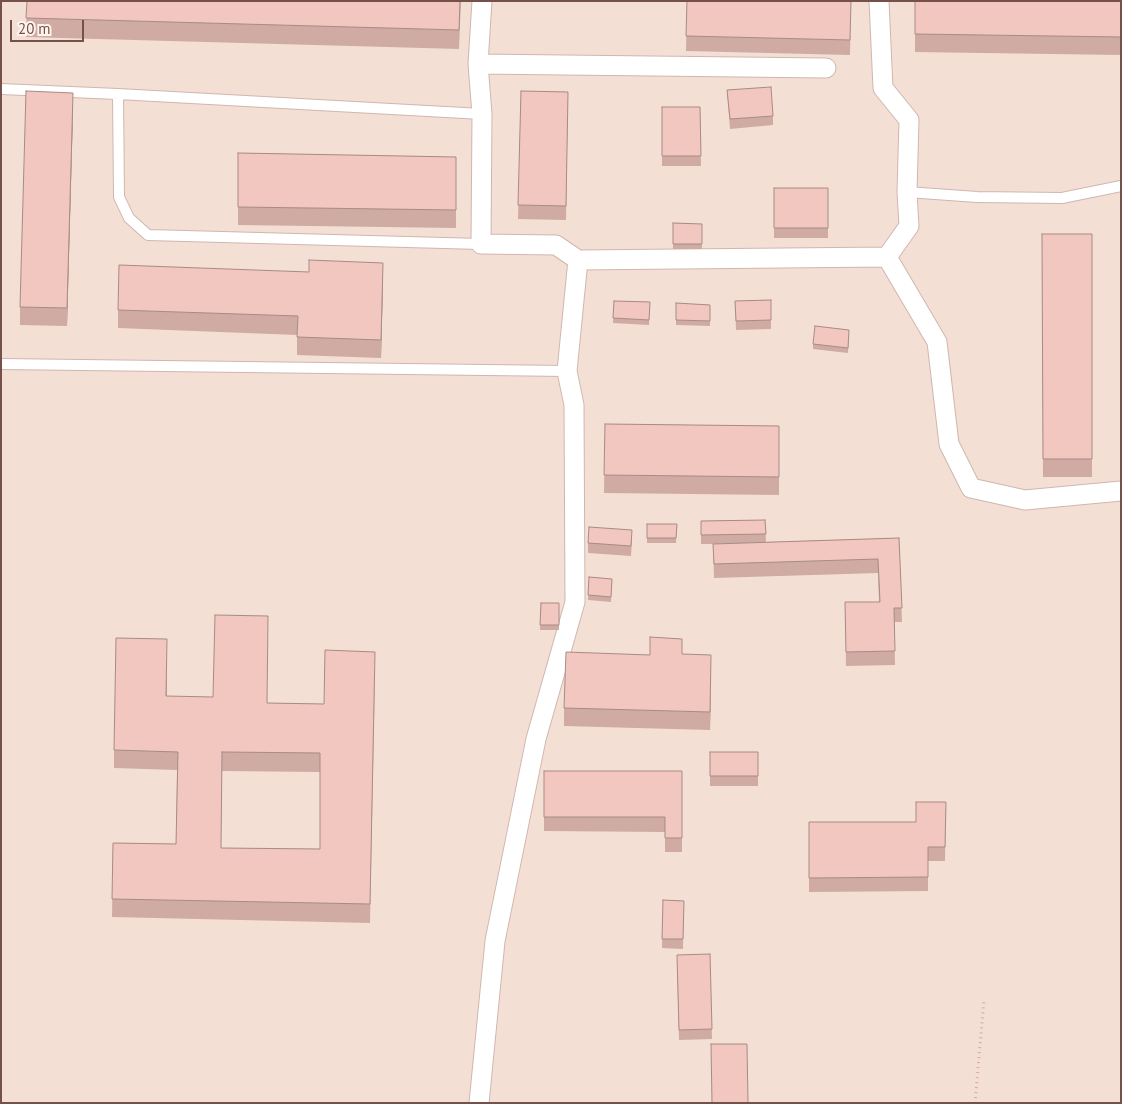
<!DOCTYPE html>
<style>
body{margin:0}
#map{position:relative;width:1122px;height:1104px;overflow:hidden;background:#fcefe7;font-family:"PT Sans",sans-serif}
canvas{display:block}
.frame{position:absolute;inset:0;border:2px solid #76504b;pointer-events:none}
.scale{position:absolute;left:10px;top:20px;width:74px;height:22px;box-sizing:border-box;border:2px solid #76504b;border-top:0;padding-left:6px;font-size:15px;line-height:18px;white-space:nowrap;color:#76504b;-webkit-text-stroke:4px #fff4ed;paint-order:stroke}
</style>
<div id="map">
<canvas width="1122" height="1104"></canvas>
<div class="frame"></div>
<div class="scale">20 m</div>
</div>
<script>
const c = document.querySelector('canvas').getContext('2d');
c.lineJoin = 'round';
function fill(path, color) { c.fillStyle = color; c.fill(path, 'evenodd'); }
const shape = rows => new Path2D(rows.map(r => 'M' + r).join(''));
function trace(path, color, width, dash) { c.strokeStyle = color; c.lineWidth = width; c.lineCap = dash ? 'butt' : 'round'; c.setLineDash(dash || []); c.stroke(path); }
const residential = shape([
 [1,1,1121,1,1121,1103,1,1103]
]);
const path = shape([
 [975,1103,984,1000]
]);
const lane = shape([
 [1,89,118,94,482,114],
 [118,94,119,197,129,218,148,235,481,244],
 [907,192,977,197,1062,198,1121,186],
 [1,364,567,371]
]);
const street = shape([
 [478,64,826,68],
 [887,257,937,342,949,444,971,488,1025,500,1121,491],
 [578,260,887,257,909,226,907,192,909,120,883,88,879,1],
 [479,1103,495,941,536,739,575,602,574,405,567,371,578,260,556,245,481,244,482,114,478,64,482,1]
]);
const wall = shape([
 [27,1,461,1,459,49,26,37],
 [687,1,851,1,850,55,686,51],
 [915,1,1121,1,1121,55,915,52],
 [727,90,773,116,773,125,730,129],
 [521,91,568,92,566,220,518,219],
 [662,107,700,107,701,166,662,166],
 [73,111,67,326,20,325,20,307],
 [238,153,456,157,456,228,238,225],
 [774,188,828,188,828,238,774,238],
 [673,223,702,224,702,249,673,249],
 [1042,234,1092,234,1092,477,1043,477],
 [309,272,383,281,381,358,297,355,297,335,118,328,118,310],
 [771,300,771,329,736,330,735,301],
 [614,301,650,302,649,325,613,323],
 [676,303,710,305,710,326,676,325],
 [849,335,848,353,813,349,813,344],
 [605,424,779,426,779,495,604,493],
 [765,520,766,542,899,538,902,622,894,622,895,665,846,666,845,602,879,602,878,573,714,578,713,544,701,544,701,521],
 [647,524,677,524,676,543,647,543],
 [632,540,631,556,588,553,588,543],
 [589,577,612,579,611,602,588,600],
 [541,603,559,603,559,630,540,630],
 [682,654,711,673,710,730,564,726,564,708,650,655],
 [167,658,167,696,267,703,324,704,375,670,370,923,112,917,113,843,176,844,177,770,114,768,114,750],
 [222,771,320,772,320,849,221,848],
 [710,752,758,752,758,786,710,786],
 [544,771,682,771,682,852,665,852,665,832,544,831],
 [946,802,945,861,928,861,928,891,809,892,809,822,916,822],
 [663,900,684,901,683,949,662,948],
 [710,954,712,1039,679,1040,677,965]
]);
const shadedWall = shape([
 [73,93,73,111,67,326,67,308],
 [383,263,383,281,381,358,381,340],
 [711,655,711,673,710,730,710,712]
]);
const building = shape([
 [27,1,460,1,459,30,26,18,27,1],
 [687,1,851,1,850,40,686,36,687,1],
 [915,1,1121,1,1121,37,915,34,915,1],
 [771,87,773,116,730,119,727,90,771,87],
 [26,91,73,93,67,308,20,307,26,91],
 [521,91,568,92,566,206,518,205,521,91],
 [662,107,700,107,701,156,662,156,662,107],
 [238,153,456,157,456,210,238,207,238,153],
 [774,188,828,188,828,228,774,228,774,188],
 [673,223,702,224,702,244,673,244,673,223],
 [1042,234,1092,234,1092,459,1043,459,1042,234],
 [309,260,383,263,381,340,297,337,298,316,118,310,119,265,309,272,309,260],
 [771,300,771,320,736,321,735,301,771,300],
 [614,301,650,302,649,320,613,318,614,301],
 [676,303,710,305,710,321,676,320,676,303],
 [815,326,849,330,848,348,813,344,815,326],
 [605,424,779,426,779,477,604,475,605,424],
 [765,520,766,534,701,535,701,521,765,520],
 [647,524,677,524,676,538,647,538,647,524],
 [589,527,632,530,631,546,588,543,589,527],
 [899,538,902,608,894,608,895,651,846,652,845,602,880,602,878,559,714,564,713,544,899,538],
 [589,577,612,579,611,597,588,595,589,577],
 [541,603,559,603,559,625,540,625,541,603],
 [215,615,268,616,267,703,324,704,325,650,375,652,370,904,112,899,113,843,176,844,178,752,114,750,116,638,167,639,166,696,213,697,215,615],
 [222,752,320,753,320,849,221,848,222,752],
 [650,637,682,639,682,654,711,655,710,712,564,708,566,652,650,655,650,637],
 [710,752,758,752,758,776,710,776,710,752],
 [544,771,682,771,682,838,665,838,665,817,544,817,544,771],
 [916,802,946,802,945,847,928,847,928,877,809,878,809,822,916,822,916,802],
 [663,900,684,901,683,939,662,939,663,900],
 [710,954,712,1029,679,1030,677,955,710,954],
 [711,1044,747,1044,748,1103,712,1103,711,1044]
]);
fill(residential, '#f4dfd5');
trace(lane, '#d0b6af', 12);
trace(street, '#d0b6af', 21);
trace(path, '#d7a9a2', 3, [1, 4]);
trace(lane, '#fff', 10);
trace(street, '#fff', 19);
fill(wall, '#cfaba4');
fill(shadedWall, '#a98b86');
fill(building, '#f1c7bf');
trace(building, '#a98b86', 1);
</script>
